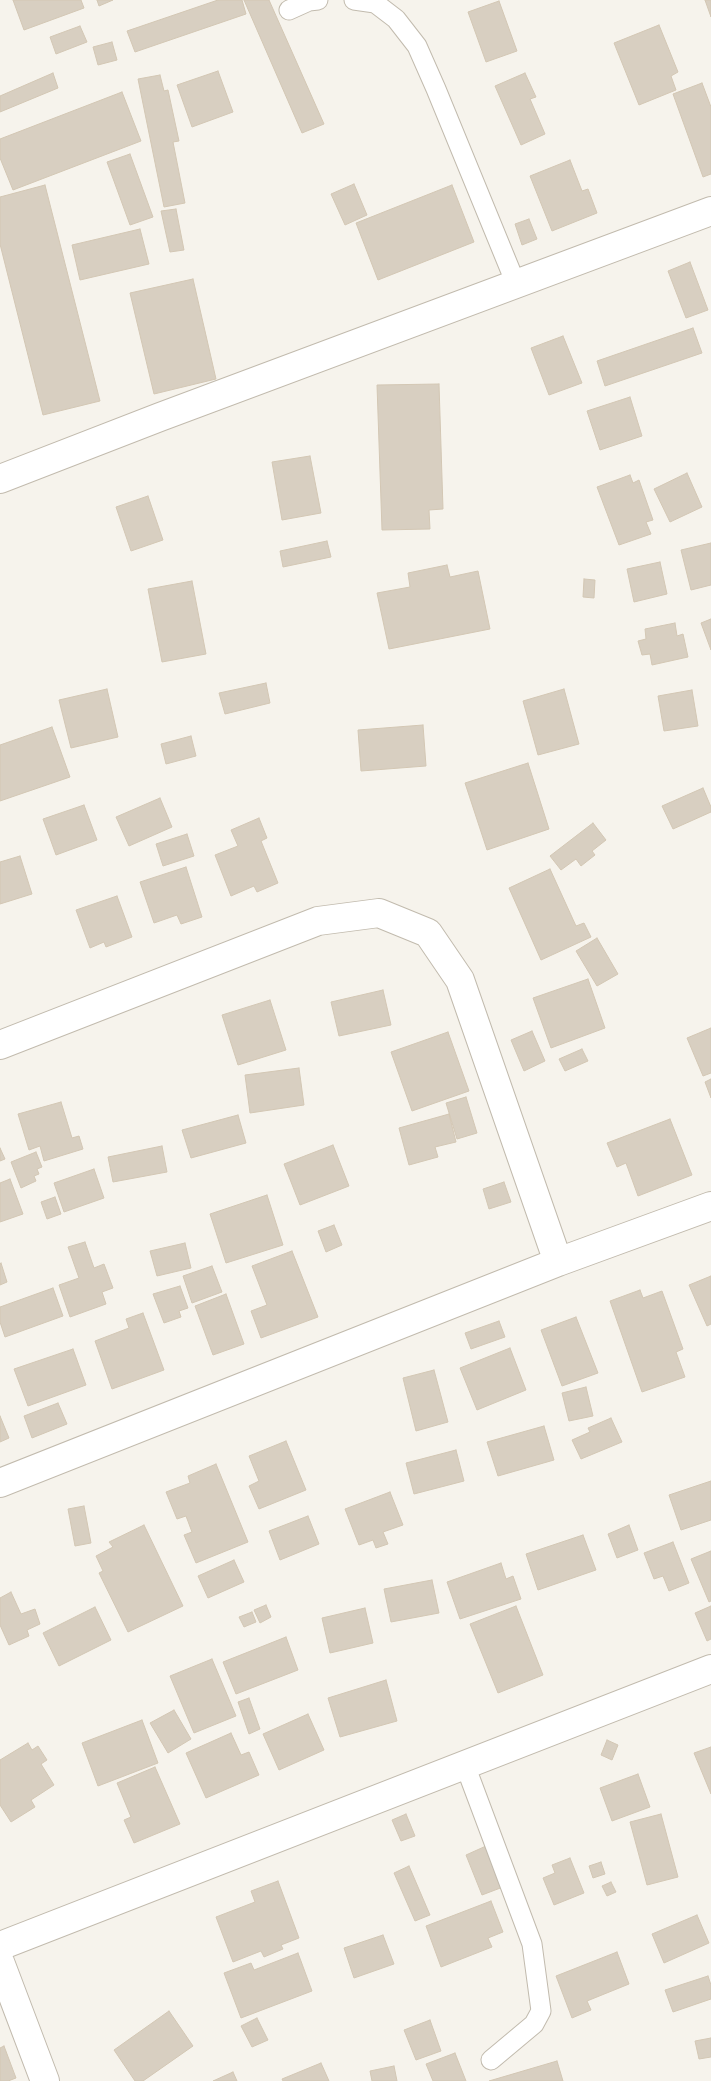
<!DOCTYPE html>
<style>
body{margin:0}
canvas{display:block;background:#f6f3ec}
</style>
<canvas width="711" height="2081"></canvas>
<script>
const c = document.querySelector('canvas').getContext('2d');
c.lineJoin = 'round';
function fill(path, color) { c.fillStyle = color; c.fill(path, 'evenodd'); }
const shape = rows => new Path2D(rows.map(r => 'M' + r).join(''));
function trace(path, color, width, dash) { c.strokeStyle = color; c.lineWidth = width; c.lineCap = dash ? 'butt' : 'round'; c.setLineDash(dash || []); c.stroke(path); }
const building = shape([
 [13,0,81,0,84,8,24,30,13,0],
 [97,0,113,0,99,6,97,0],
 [218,0,242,0,246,14,135,52,127,31,218,0],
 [244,0,269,0,324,124,302,133,244,0],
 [705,0,711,0,711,17,705,0],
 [499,1,517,51,486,62,468,12,499,1],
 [659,25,678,72,671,76,676,90,639,105,614,43,659,25],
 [80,26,87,42,56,54,50,37,80,26],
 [112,42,117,60,98,65,93,47,112,42],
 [218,71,233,112,192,127,177,85,218,71],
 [53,73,58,88,0,112,0,96,53,73],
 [525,73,536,97,530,99,545,134,521,145,495,86,525,73],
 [160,75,164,91,168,90,179,141,173,142,185,203,164,207,138,79,160,75],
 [702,83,711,107,711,174,703,177,673,94,702,83],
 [122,92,141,141,13,190,0,158,0,139,122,92],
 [130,154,153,217,130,225,107,162,130,154],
 [570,160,582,191,588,189,597,213,552,231,530,176,570,160],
 [354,184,367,215,345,225,331,194,354,184],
 [45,185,100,401,43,415,0,244,0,197,45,185],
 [452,185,474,242,378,280,356,223,452,185],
 [176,209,184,250,170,252,161,211,176,209],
 [529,219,537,239,522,245,515,224,529,219],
 [140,229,149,264,80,280,72,245,140,229],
 [690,262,708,310,686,318,668,271,690,262],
 [193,279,216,379,154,394,130,293,193,279],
 [693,328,702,353,605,386,597,361,693,328],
 [563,336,582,383,549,395,531,348,563,336],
 [439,384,443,509,429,510,430,529,382,530,377,385,439,384],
 [630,397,642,436,600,450,587,411,630,397],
 [310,456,321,513,282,520,272,462,310,456],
 [687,473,702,507,670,522,654,489,687,473],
 [630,475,633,483,639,480,653,520,646,522,651,534,619,545,597,487,630,475],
 [148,496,163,540,131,551,116,507,148,496],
 [327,541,331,557,283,567,280,551,327,541],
 [711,543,711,585,691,590,681,550,711,543],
 [660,562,667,594,634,602,627,569,660,562],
 [447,565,450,577,478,571,490,629,389,649,377,593,410,587,408,573,447,565],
 [584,579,595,580,594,598,583,597,584,579],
 [192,581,206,654,162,662,148,589,192,581],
 [711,619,711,650,701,623,711,619],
 [675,623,677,636,683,634,688,657,652,665,650,654,642,655,638,641,646,639,645,629,675,623],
 [266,683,270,703,225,714,219,693,266,683],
 [107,689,118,737,71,748,59,700,107,689],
 [564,689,579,744,538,755,523,701,564,689],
 [692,690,698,726,664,731,658,696,692,690],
 [423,725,426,766,361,771,358,730,423,725],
 [52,727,70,777,0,801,0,745,52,727],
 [191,736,196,756,166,764,161,744,191,736],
 [528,763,549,829,487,850,465,783,528,763],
 [703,788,711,807,711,812,673,829,662,806,703,788],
 [160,798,172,827,129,846,116,817,160,798],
 [84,805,97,840,56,855,43,819,84,805],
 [259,818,267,838,261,841,278,883,257,892,254,886,231,896,215,855,238,846,231,830,259,818],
 [593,823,606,840,592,851,595,855,581,866,576,859,561,870,550,856,593,823],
 [187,834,194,856,163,866,156,844,187,834],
 [20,856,32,894,0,904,0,862,20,856],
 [186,867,202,917,181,924,177,915,154,923,140,882,186,867],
 [550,869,576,926,584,923,591,937,541,960,509,888,550,869],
 [117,896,132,937,106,947,104,942,90,948,76,910,117,896],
 [597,938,618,974,597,986,576,951,597,938],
 [588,979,605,1028,551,1048,533,998,588,979],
 [383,990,391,1025,339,1036,331,1002,383,990],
 [270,1000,286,1050,238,1065,222,1015,270,1000],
 [711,1028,711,1073,703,1076,687,1038,711,1028],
 [532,1031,545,1061,524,1071,511,1040,532,1031],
 [448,1032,469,1091,412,1111,391,1052,448,1032],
 [582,1049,588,1061,565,1071,559,1059,582,1049],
 [299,1068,304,1105,250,1113,245,1075,299,1068],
 [711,1079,711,1098,705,1082,711,1079],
 [466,1097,477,1133,457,1139,446,1103,466,1097],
 [61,1102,72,1138,79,1136,83,1149,44,1161,40,1146,29,1150,18,1114,61,1102],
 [449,1114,456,1142,435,1147,438,1157,409,1165,399,1128,449,1114],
 [238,1115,246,1143,191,1158,182,1130,238,1115],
 [670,1119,692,1175,638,1196,626,1163,617,1167,607,1143,670,1119],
 [333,1145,349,1186,300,1205,284,1164,333,1145],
 [162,1146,167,1172,113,1182,108,1157,162,1146],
 [0,1148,5,1159,0,1161,0,1148],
 [36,1152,42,1167,37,1169,39,1174,34,1176,36,1181,21,1188,11,1162,36,1152],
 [94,1169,104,1198,64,1212,54,1183,94,1169],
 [10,1179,23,1214,0,1222,0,1183,10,1179],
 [504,1182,511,1202,489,1209,483,1189,504,1182],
 [267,1195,283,1245,226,1263,210,1214,267,1195],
 [55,1197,61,1214,47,1219,41,1202,55,1197],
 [334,1225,342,1245,326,1252,318,1231,334,1225],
 [85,1242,94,1268,104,1264,113,1288,102,1292,106,1304,70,1317,59,1285,79,1278,68,1247,85,1242],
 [185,1243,191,1268,157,1276,150,1251,185,1243],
 [292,1251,318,1317,261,1338,251,1311,267,1305,252,1266,292,1251],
 [1,1263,7,1282,0,1285,0,1264,1,1263],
 [212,1266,222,1292,192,1303,183,1276,212,1266],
 [711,1276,711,1324,707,1326,689,1285,711,1276],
 [180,1286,188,1308,179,1311,181,1317,164,1323,153,1294,180,1286],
 [53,1288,63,1316,5,1337,0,1322,0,1307,53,1288],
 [640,1290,643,1298,662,1291,683,1349,676,1352,685,1377,642,1392,610,1301,640,1290],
 [226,1294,244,1344,213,1355,195,1306,226,1294],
 [143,1313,164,1370,112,1389,95,1341,129,1328,126,1319,143,1313],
 [576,1317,598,1373,562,1386,541,1330,576,1317],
 [499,1321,505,1337,471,1349,465,1333,499,1321],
 [510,1348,526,1390,477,1410,460,1368,510,1348],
 [73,1349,86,1385,28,1406,14,1369,73,1349],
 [434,1370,448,1422,416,1431,403,1378,434,1370],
 [586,1387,593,1416,569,1421,562,1393,586,1387],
 [58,1403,67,1424,32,1438,24,1416,58,1403],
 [0,1416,9,1438,0,1442,0,1416],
 [611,1418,622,1442,581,1459,572,1440,590,1432,588,1428,611,1418],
 [544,1426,554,1460,498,1476,487,1442,544,1426],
 [286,1441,306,1490,259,1509,249,1486,259,1481,249,1456,286,1441],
 [456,1450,464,1481,414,1494,406,1463,456,1450],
 [216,1464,248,1542,196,1563,184,1535,192,1532,186,1516,177,1519,166,1492,190,1483,188,1476,216,1464],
 [711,1481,711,1520,681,1530,669,1495,711,1481],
 [390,1492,403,1525,383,1532,388,1544,376,1548,373,1540,359,1545,345,1509,390,1492],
 [84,1506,91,1543,75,1546,68,1509,84,1506],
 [308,1516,319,1544,280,1560,269,1531,308,1516],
 [144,1525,183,1606,128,1632,99,1573,103,1571,96,1556,113,1547,109,1542,144,1525],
 [629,1525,638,1550,617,1558,608,1534,629,1525],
 [583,1535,596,1570,538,1590,526,1554,583,1535],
 [673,1542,689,1583,669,1591,663,1576,654,1579,644,1553,673,1542],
 [711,1551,711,1601,709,1602,691,1559,711,1551],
 [234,1560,244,1582,208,1598,198,1576,234,1560],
 [501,1563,506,1579,513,1576,521,1599,460,1619,447,1582,501,1563],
 [432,1580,439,1613,391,1622,384,1589,432,1580],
 [11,1592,21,1614,35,1609,40,1624,27,1630,29,1636,9,1645,0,1625,0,1598,11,1592],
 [266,1605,271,1617,260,1623,254,1610,266,1605],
 [516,1606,543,1675,498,1693,470,1624,516,1606],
 [711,1606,711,1639,707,1641,695,1613,711,1606],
 [95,1607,111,1640,59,1666,43,1633,95,1607],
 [365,1608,373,1643,330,1653,322,1618,365,1608],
 [252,1612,256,1622,244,1627,239,1617,252,1612],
 [286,1637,298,1670,236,1694,223,1662,286,1637],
 [212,1659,236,1716,194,1733,170,1676,212,1659],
 [386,1680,397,1721,340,1737,328,1698,386,1680],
 [249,1698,260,1729,249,1734,238,1702,249,1698],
 [174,1710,191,1739,168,1753,150,1723,174,1710],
 [308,1714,324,1750,279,1770,263,1734,308,1714],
 [142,1720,158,1763,98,1786,82,1743,142,1720],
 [231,1733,241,1755,249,1752,259,1775,206,1798,186,1753,231,1733],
 [607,1740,618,1745,612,1760,601,1755,607,1740],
 [28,1743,32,1750,38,1746,47,1760,41,1764,54,1785,31,1800,35,1807,11,1822,0,1805,0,1760,28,1743],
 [711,1747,711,1794,694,1753,711,1747],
 [155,1767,180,1824,134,1843,124,1820,131,1817,117,1783,155,1767],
 [638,1774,650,1807,612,1821,600,1788,638,1774],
 [406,1814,415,1836,401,1841,392,1820,406,1814],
 [661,1814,678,1877,647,1885,630,1822,661,1814],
 [486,1846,503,1887,482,1895,466,1855,486,1846],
 [570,1858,584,1893,554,1905,543,1878,555,1873,552,1865,570,1858],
 [601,1862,605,1874,593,1878,589,1866,601,1862],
 [409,1866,430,1915,415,1921,394,1873,409,1866],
 [278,1881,299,1938,281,1945,283,1949,264,1957,261,1951,233,1962,216,1917,255,1902,251,1891,278,1881],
 [611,1882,616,1892,607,1896,602,1886,611,1882],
 [491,1901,503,1932,488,1938,492,1947,441,1967,426,1926,491,1901],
 [697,1915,709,1943,664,1963,652,1934,697,1915],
 [383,1935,394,1964,354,1978,344,1948,383,1935],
 [617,1952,629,1984,587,2001,591,2010,572,2018,556,1976,617,1952],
 [298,1953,312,1991,241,2018,224,1973,251,1963,254,1970,298,1953],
 [708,1976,711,1985,711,1999,673,2012,665,1990,708,1976],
 [169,2011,193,2046,143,2081,135,2081,114,2050,169,2011],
 [257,2018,268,2040,252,2047,241,2026,257,2018],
 [430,2020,441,2051,416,2060,404,2030,430,2020],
 [711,2038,711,2057,699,2059,695,2041,711,2038],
 [4,2046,16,2078,8,2081,0,2081,0,2048,4,2046],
 [455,2053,466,2081,433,2081,426,2064,455,2053],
 [557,2061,563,2081,489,2081,557,2061],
 [321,2063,329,2081,283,2081,282,2079,321,2063],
 [394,2066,397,2081,372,2081,370,2071,394,2066],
 [233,2072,237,2081,213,2081,233,2072]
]);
const service = shape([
 [354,0,375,3,396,19,417,46,436,89,516,284],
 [289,10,309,1,318,0],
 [465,1765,532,1944,541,2011,534,2024,491,2060]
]);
const minor = shape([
 [0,479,160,417,711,211],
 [0,1045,318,921,379,913,428,933,460,980,558,1262],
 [0,1483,558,1262,711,1206],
 [0,1946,711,1669],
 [0,1962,45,2081]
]);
fill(building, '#d8cfc1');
trace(building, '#d3c7b4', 1);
trace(service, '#c2bbae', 21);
trace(minor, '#c2bbae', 30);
trace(service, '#fff', 19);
trace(minor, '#fff', 28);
</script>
